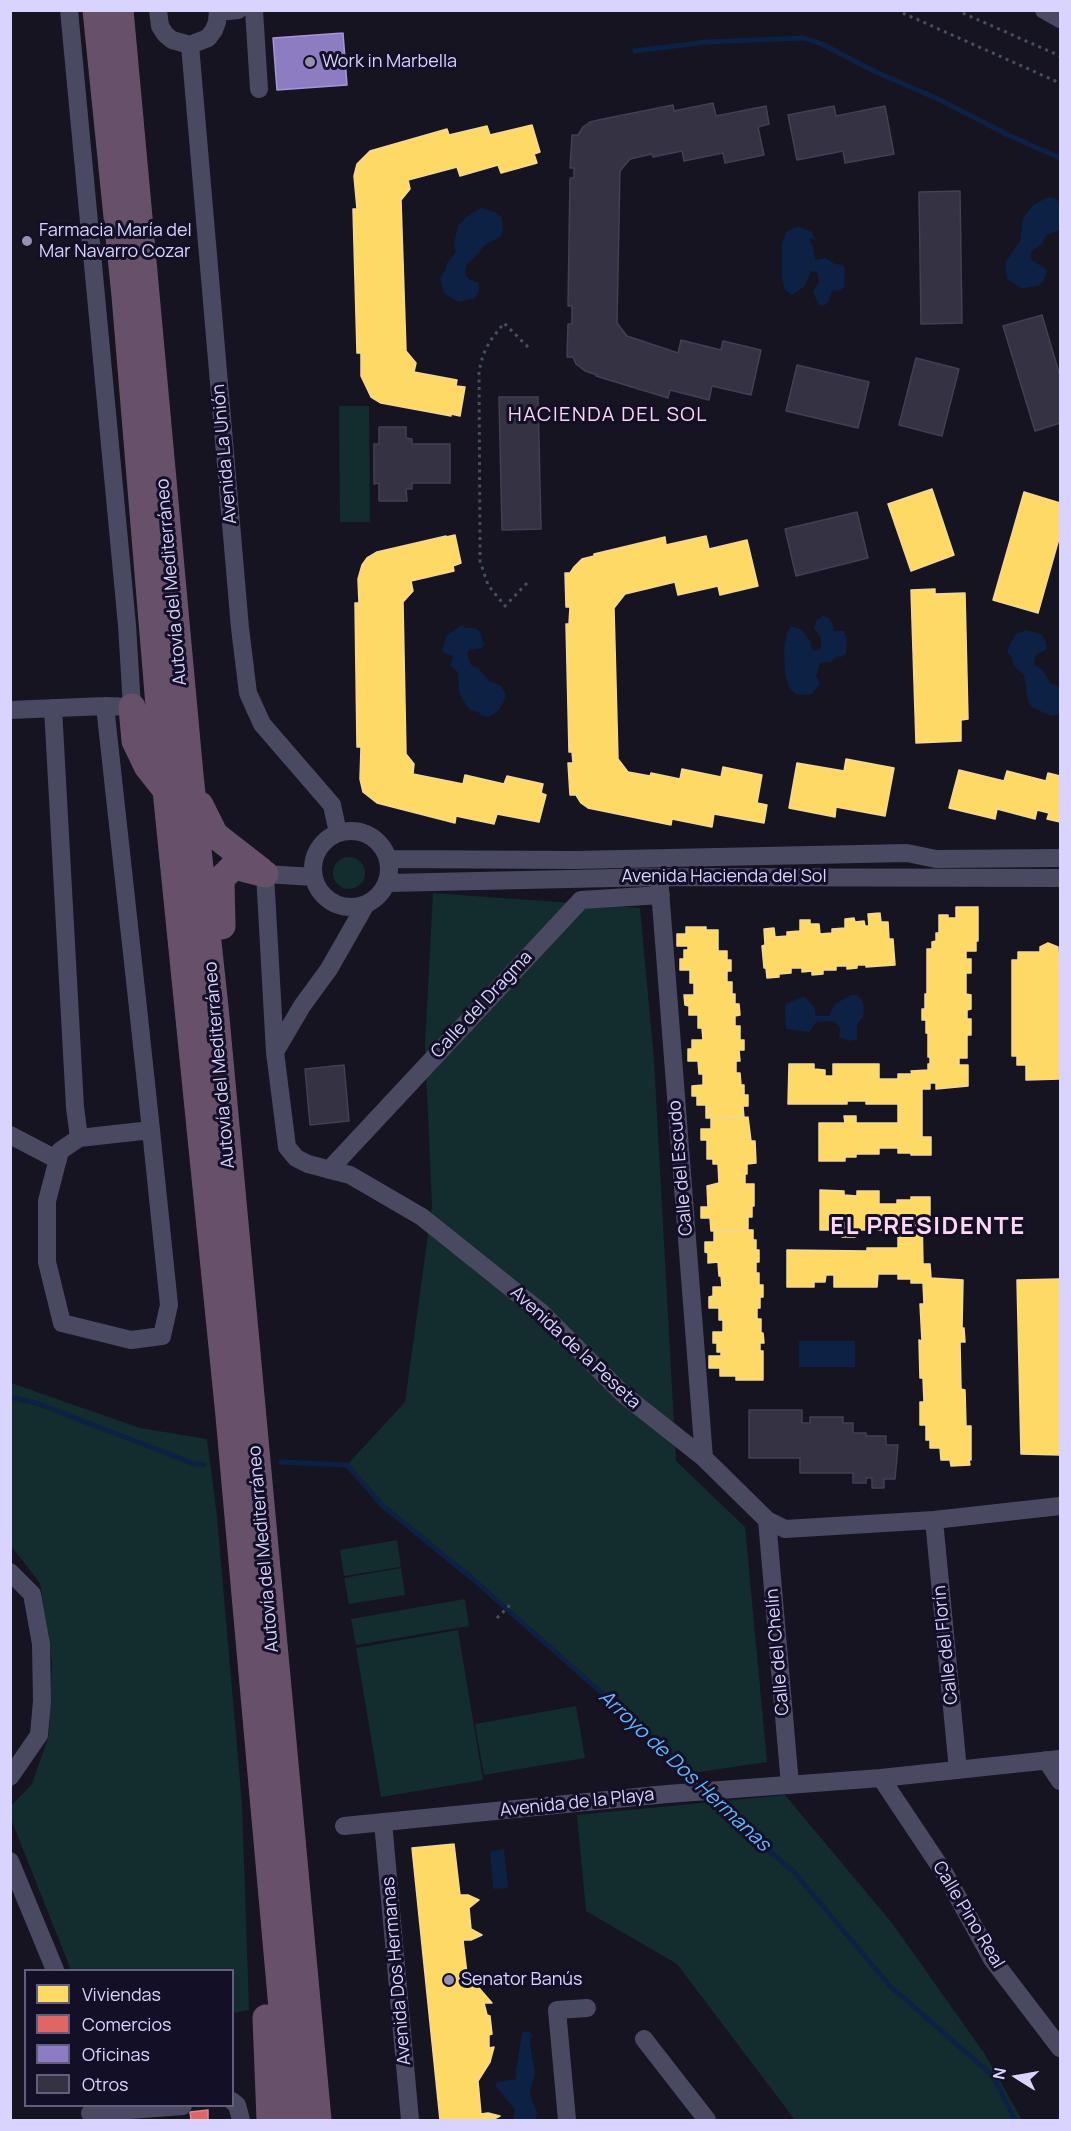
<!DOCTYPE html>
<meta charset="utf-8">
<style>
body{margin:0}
#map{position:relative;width:1071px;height:2131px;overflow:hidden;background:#161421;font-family:Manrope,sans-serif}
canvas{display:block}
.frame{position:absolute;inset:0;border:12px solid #d9d4ff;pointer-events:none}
.legend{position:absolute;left:24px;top:1969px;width:210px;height:138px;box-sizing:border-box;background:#130f26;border:2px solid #625e7d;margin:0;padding:8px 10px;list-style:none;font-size:18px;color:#d9d4ff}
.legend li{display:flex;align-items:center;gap:12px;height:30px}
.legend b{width:30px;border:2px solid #625e7d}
.north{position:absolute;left:987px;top:2047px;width:60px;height:60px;-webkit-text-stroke:4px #130f26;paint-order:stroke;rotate:281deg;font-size:16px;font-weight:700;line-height:24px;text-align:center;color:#d9d4ff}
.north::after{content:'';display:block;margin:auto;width:21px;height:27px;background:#d9d4ff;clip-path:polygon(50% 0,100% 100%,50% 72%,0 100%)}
</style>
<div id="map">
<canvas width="1071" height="2131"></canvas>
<div class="frame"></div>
<ul class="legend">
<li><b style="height:16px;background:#ffd966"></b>Viviendas</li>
<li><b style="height:16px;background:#e06666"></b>Comercios</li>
<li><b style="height:16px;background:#8e7cc3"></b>Oficinas</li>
<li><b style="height:16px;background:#343243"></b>Otros</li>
</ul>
<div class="north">N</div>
</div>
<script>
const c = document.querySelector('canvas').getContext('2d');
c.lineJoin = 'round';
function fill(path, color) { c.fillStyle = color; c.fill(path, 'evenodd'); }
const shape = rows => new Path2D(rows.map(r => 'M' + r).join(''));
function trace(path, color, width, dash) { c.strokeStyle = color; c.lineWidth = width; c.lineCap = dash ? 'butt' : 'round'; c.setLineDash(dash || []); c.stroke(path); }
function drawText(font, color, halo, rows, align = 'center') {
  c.font = font + ' Manrope,sans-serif'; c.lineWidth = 6; c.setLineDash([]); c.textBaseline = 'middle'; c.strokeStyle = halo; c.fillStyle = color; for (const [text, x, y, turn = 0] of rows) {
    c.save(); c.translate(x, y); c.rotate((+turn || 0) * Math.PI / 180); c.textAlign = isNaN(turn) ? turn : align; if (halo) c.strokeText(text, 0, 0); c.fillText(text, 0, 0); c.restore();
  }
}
const green = shape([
 [339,406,369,406,370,522,340,522],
 '333 873a16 16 0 1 1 32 0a16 16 0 1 1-32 0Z',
 [433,893,640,908,654,1060,676,1461,745,1527,767,1762,692,1773,473,1579,383,1506,347,1465,405,1402,432,1206,425,1046],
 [11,1383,140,1428,207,1439,217,1517,242,1803,249,2010,233,2013,232,1970,71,1970,11,1819,11,1806,32,1784,49,1735,52,1663,40,1583,11,1546],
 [397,1540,401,1567,344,1576,340,1550],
 [401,1568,405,1595,349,1604,344,1578],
 [465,1599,469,1626,356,1645,351,1619],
 [458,1630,483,1780,381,1797,356,1648],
 [576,1706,585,1758,484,1775,475,1724],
 [785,1795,892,1923,984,2053,1022,2120,795,2120,677,1964,586,1911,577,1815]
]);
const water = shape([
 [1048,197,1055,198,1060,203,1060,230,1051,233,1046,236,1042,244,1033,250,1030,255,1032,260,1047,270,1044,281,1038,286,1028,287,1023,289,1007,279,1005,263,1020,241,1023,218,1033,205],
 [481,208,495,212,502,218,503,232,500,237,485,245,474,258,466,265,465,274,469,279,479,283,479,291,475,298,458,302,444,293,440,278,446,269,447,263,456,252,454,243,458,226,466,217],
 [800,227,812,232,814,237,816,241,811,238,809,239,813,247,815,260,825,258,835,264,843,265,845,269,844,287,839,291,832,290,829,301,825,305,820,306,814,295,813,291,819,281,817,272,811,271,805,286,792,295,785,290,782,278,782,245,786,232,793,228],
 [823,616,828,617,832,623,834,631,844,631,847,639,846,654,841,657,837,656,831,662,820,663,816,676,820,683,812,694,803,695,796,694,789,687,785,675,784,651,787,633,791,626,802,630,811,642,812,650,816,651,821,648,821,638,814,628,817,620],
 [462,625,466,628,475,628,480,632,484,644,482,648,469,650,467,655,471,665,478,668,489,681,500,685,505,693,505,698,499,710,489,717,482,716,478,712,470,710,466,705,459,693,458,672,450,665,453,658,452,656,442,652,446,636],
 [1026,630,1041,634,1045,640,1047,649,1036,655,1034,662,1035,665,1043,670,1050,683,1060,687,1060,714,1051,716,1032,707,1028,701,1024,675,1014,666,1012,658,1007,652,1009,646,1016,634],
 [851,995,857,995,861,999,864,1007,863,1017,857,1025,857,1039,850,1041,839,1037,840,1029,836,1023,832,1021,816,1022,809,1032,786,1029,785,1008,786,1004,802,997,805,997,815,1008,815,1014,818,1016,829,1016,835,1004],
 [799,1341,855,1341,855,1367,799,1367],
 [504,1849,508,1888,493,1889,490,1851],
 [528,2031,532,2035,530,2044,535,2075,530,2090,531,2098,537,2113,536,2118,535,2120,513,2120,515,2110,495,2085,497,2082,516,2079,516,2071,522,2033]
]);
const homes = shape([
 [532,125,540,152,534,154,537,163,501,173,498,165,460,176,457,167,408,180,410,189,401,200,406,351,416,363,414,372,457,380,456,386,465,387,460,416,451,414,451,416,381,403,371,397,361,376,361,353,357,353,353,209,357,209,354,176,357,164,370,151,447,129,449,135,487,126,490,135,532,125],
 [932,489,954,555,911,571,888,504,932,489],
 [1024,492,1060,503,1060,535,1038,613,993,600,1024,492],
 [455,535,461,563,453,566,454,571,411,581,413,591,403,602,406,754,414,764,413,774,463,784,465,775,504,784,507,776,543,784,541,793,546,795,539,822,497,814,494,824,456,816,455,823,377,803,363,792,360,779,361,747,357,747,355,603,359,603,358,579,362,565,367,558,377,552,446,536,446,537,455,535],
 [706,536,709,549,747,540,758,586,720,595,718,586,678,595,675,582,625,594,614,608,618,759,628,772,650,776,651,773,680,779,682,769,721,777,723,767,762,775,757,803,767,805,764,823,714,814,712,827,672,819,671,825,588,808,581,803,576,795,570,795,568,763,573,763,572,752,569,752,566,624,569,624,570,607,566,607,565,573,570,573,574,567,582,559,594,556,594,554,665,537,666,545,706,536],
 [935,589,935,594,965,593,968,719,961,720,961,741,916,743,911,590,935,589],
 [846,759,894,768,885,816,836,807,835,817,789,808,797,763,844,771,846,759],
 [959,770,1004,781,1007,771,1046,781,1048,773,1060,776,1060,822,1047,819,1049,813,1037,810,1035,819,997,809,995,819,949,808,959,770],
 [956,907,978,907,978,941,976,941,976,951,966,951,966,959,971,959,971,973,966,973,966,994,971,995,971,1009,967,1010,967,1019,971,1019,971,1035,967,1035,967,1058,959,1058,959,1065,968,1065,968,1086,936,1089,936,1083,930,1083,930,1089,922,1089,922,1137,931,1137,931,1155,911,1155,911,1153,898,1153,898,1148,879,1148,879,1154,856,1154,856,1157,845,1157,845,1161,819,1161,819,1123,845,1123,844,1116,856,1116,856,1123,898,1123,898,1104,866,1104,866,1101,847,1101,847,1104,788,1104,789,1064,814,1064,814,1069,825,1070,825,1076,833,1076,833,1064,879,1064,879,1079,898,1079,898,1074,912,1074,911,1071,928,1070,928,1064,930,1064,930,1057,928,1057,928,1033,926,1033,926,1020,922,1020,922,1009,925,1009,925,994,927,994,927,949,932,949,932,942,936,941,936,933,939,933,939,915,948,915,948,918,956,918,956,907],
 [880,913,881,922,888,922,889,939,893,939,895,965,866,967,866,965,857,965,857,968,847,969,847,966,836,966,836,970,823,970,823,974,812,975,812,971,802,972,802,968,791,968,791,973,779,974,779,977,767,978,766,968,764,968,762,946,765,945,764,929,774,928,775,937,787,936,787,932,800,931,800,920,810,920,810,924,819,924,820,934,832,933,832,929,845,928,845,919,854,918,855,922,864,921,865,926,869,926,868,914,880,913],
 [686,927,706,927,706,930,718,930,718,951,727,951,727,960,731,960,731,971,727,971,727,982,732,982,732,994,735,994,735,1004,739,1004,740,1015,735,1016,735,1026,740,1026,740,1040,744,1040,744,1050,739,1050,740,1061,736,1061,736,1073,740,1073,741,1085,744,1085,744,1095,748,1095,748,1106,743,1106,744,1118,706,1118,706,1105,697,1105,697,1096,692,1096,692,1086,703,1085,703,1074,699,1074,698,1061,688,1061,688,1049,692,1049,692,1040,703,1040,702,1028,698,1028,698,1015,689,1015,689,1006,685,1005,684,995,694,995,694,983,690,983,690,970,680,970,680,959,684,959,684,950,688,950,688,946,677,946,677,934,686,934,686,927],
 [1048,943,1058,947,1059,975,1060,975,1060,987,1059,987,1060,1019,1059,1019,1060,1079,1026,1080,1026,1065,1017,1065,1017,1056,1012,1056,1012,960,1018,960,1018,952,1040,952,1040,947,1048,943],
 [748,1117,751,1141,755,1141,756,1163,747,1164,747,1174,745,1174,745,1184,754,1184,754,1206,752,1206,752,1217,748,1217,748,1230,711,1231,710,1218,701,1218,701,1207,708,1207,707,1186,719,1183,718,1164,713,1164,713,1159,707,1159,707,1140,701,1140,701,1129,711,1129,711,1118,748,1117],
 [820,1190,844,1191,844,1195,857,1196,857,1191,879,1191,879,1204,897,1204,897,1200,911,1200,911,1197,930,1197,930,1216,922,1216,923,1264,930,1264,931,1278,963,1280,962,1328,964,1328,965,1342,960,1342,961,1389,965,1390,966,1426,971,1426,971,1460,969,1460,970,1465,951,1466,950,1460,941,1460,940,1448,930,1448,930,1440,926,1440,926,1425,920,1425,920,1402,924,1402,923,1378,920,1378,919,1340,922,1341,920,1304,924,1304,923,1283,911,1283,911,1279,898,1279,898,1274,878,1274,877,1287,834,1287,834,1275,826,1275,825,1282,814,1282,814,1287,787,1287,787,1250,867,1251,867,1248,898,1248,898,1230,855,1230,855,1237,842,1237,843,1230,820,1230,820,1190],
 [714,1230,753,1230,753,1240,756,1240,756,1250,759,1250,759,1262,756,1262,756,1273,759,1273,759,1285,763,1285,763,1297,760,1297,760,1308,757,1308,757,1319,761,1319,761,1333,763,1333,764,1343,760,1343,760,1351,763,1351,763,1380,736,1380,736,1376,720,1376,720,1368,709,1368,709,1356,721,1356,721,1352,717,1352,717,1343,713,1343,713,1332,723,1332,723,1320,719,1320,719,1308,709,1308,709,1297,713,1296,713,1287,722,1287,721,1276,719,1276,718,1262,708,1263,708,1253,705,1252,705,1242,714,1242,714,1230],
 [1060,1279,1060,1455,1021,1454,1017,1280,1060,1279],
 [454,1844,460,1895,468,1895,479,1900,469,1908,471,1929,482,1935,471,1940,463,1940,467,1974,492,2003,484,2003,487,2015,490,2016,492,2034,489,2035,489,2048,494,2047,490,2062,478,2081,481,2114,488,2113,500,2116,492,2120,440,2120,412,1848,454,1844]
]);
const shops = shape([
 [208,2110,208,2120,186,2120,191,2120,190,2112,208,2110]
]);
const offices = shape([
 [343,33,347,85,277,90,273,38,343,33]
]);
const stream = shape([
 [635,51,706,42,804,38,822,44,874,71,940,100,1008,135,1060,158],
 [10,1397,36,1403,192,1463,204,1465],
 [281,1462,347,1465,383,1506,473,1579,692,1773,703,1787],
 [709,1795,721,1810,794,1872,890,1986,993,2076,1015,2120]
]);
const building = shape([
 [713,103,716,116,766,106,769,124,758,127,764,155,725,163,723,153,684,161,682,151,653,157,652,154,630,159,620,171,617,323,627,336,678,353,681,340,721,350,723,341,761,350,751,395,712,386,709,400,670,390,668,398,596,376,597,375,585,371,576,364,573,357,567,357,568,324,572,324,572,306,568,306,570,178,574,178,574,168,570,168,572,135,578,135,583,127,590,122,603,119,673,105,674,111,713,103],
 [834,106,836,116,885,106,894,154,845,163,843,151,797,160,788,115,834,106],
 [960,191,962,323,921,324,919,192,960,191],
 [1042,315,1060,376,1060,423,1035,431,1003,326,1042,315],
 [916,358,959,369,942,436,899,425,916,358],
 [797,365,869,382,858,428,786,411,797,365],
 [499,397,538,397,541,529,502,530,499,397],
 [379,427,406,427,406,438,412,439,412,444,450,444,450,483,412,483,412,489,406,489,407,501,379,501,379,483,374,484,374,444,379,444,379,427],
 [857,512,868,558,796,576,785,529,857,512],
 [344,1065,349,1121,310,1125,305,1069,344,1065],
 [749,1410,802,1410,802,1423,810,1423,810,1417,843,1417,843,1423,853,1423,853,1433,866,1433,866,1436,886,1436,886,1445,898,1445,895,1479,884,1479,884,1488,872,1488,872,1478,866,1478,866,1483,853,1483,853,1473,800,1473,800,1458,749,1458,749,1410]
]);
const path = shape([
 [896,10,1060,83],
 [956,10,1060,56],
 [528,347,504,323,490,341,483,355,479,371,480,548,480,561,488,585,505,606,530,580],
 [497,1618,511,1604]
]);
const minor = shape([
 [158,10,160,26,165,34,172,40,190,45,208,38,214,30,217,22,218,10],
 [254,10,259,89],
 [1044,10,1060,19],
 [218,12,238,10],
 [190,45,240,628,248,693,262,724,332,805,338,833],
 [105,706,138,1008,151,1130,169,1305,162,1336,131,1340,62,1323,47,1262,47,1201,60,1151,79,1138,151,1130],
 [53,708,75,1107,79,1138],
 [10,710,105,706,132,707,127,625,69,10],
 '313 869a38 38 0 1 1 76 0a38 38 0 1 1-76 0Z',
 [388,859,575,860,907,853,936,859,1060,858],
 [659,877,704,1458],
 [387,883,659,877,1060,878],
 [366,904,329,969,302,1006,275,1052,287,1147,296,1158,308,1164,350,1175,422,1217,542,1313,623,1394,704,1458,767,1520,785,1529,934,1520,1060,1506],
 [275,1052,265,874,314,877],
 [10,1135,58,1160],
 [329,1170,581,900,661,895],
 [767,1520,790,1785],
 [934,1520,958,1770],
 [10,1572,32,1594,41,1644,42,1701,39,1735,10,1777],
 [1046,1760,1060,1781],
 [881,1778,945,1874,992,1959,1060,2048],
 [383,1822,410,2120],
 [344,1826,667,1794,881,1778,1060,1759],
 [10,1861,55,1970],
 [644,2039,707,2120],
 [232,2101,237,2105,241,2120],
 [90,2113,183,2106],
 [567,2120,557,2010,587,2008]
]);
const highway = shape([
 [96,10,125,296,166,790,229,1416,292,2120],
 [120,10,190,775,215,1007,318,2120],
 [132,707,135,741,147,766,166,790],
 [200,805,215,835,260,870],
 [222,926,221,879,234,866,265,874],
 [266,2018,270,2120]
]);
const markers = [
 [310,62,6,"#9591b1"],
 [27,241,6,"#9591b1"],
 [449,1980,6,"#9591b1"]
];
const poiNames = [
 ["Work in Marbella",322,62],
 ["Farmacia María del",39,231],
 ["Mar Navarro Cozar",39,252],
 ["Senator Banús",461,1980]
];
const streetNames = [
 ["Avenida La Unión",225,454,-95],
 ["Autovía del Mediterráneo",172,582,-95],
 ["Avenida Hacienda del Sol",724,877],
 ["Calle del Dragma",482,1005,-47],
 ["Autovía del Mediterráneo",220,1065,-95],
 ["Calle del Escudo",681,1168,-95],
 ["Avenida de la Peseta",575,1348,43],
 ["Autovía del Mediterráneo",264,1549,-95],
 ["Calle del Florín",946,1645,-96],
 ["Calle del Chelín",778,1652,-95],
 ["Avenida de la Playa",577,1803,-6],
 ["Calle Pino Real",968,1915,59],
 ["Avenida Dos Hermanas",397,1971,-95]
];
const neighbourhoodNames = [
 ["HACIENDA DEL SOL",608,415]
];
const waterNames = [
 ["Arroyo de Dos Hermanas",684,1771,43]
];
const districtNames = [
 ["EL PRESIDENTE",928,1227]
];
fill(green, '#132c2d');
fill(water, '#0d2144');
fill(homes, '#ffd966');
trace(homes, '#f4d894', 1.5);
fill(shops, '#e06666');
trace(shops, '#de8794', 1.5);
fill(offices, '#8e7cc3');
trace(offices, '#a496d5', 1.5);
trace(stream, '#0d2144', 5);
fill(building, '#343243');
trace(building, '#433f54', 1.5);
trace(path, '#44505f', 3, [3, 4.5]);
trace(minor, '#4a4962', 18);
trace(highway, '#67516a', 27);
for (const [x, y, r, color] of markers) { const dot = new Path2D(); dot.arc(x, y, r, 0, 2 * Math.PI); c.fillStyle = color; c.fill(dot); trace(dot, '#130f26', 2); }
drawText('18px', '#d9d4ff', '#130f26', poiNames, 'left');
drawText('18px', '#d9d4ff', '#130f26', streetNames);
c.letterSpacing = '1.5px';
drawText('20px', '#ffd6f0', '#130f26', neighbourhoodNames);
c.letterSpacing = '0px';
drawText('italic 20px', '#62b6ff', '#130f26', waterNames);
c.letterSpacing = '1.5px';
drawText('bold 24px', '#ffd6f0', '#130f26', districtNames);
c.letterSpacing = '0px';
</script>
